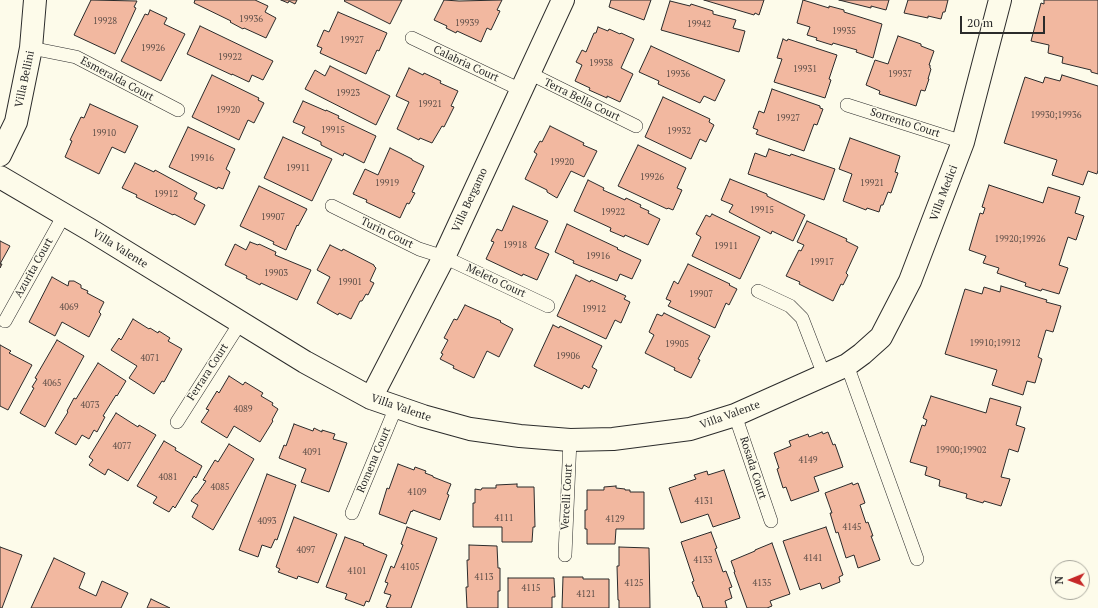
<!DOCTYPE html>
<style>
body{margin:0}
#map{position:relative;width:1098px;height:608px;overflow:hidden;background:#fdfbea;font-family:"PT Serif",serif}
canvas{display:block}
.north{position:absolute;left:1050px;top:560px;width:40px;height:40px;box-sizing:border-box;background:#fdfbea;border:1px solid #a9a89e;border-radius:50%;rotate:269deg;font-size:11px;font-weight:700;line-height:16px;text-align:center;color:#2b2b2b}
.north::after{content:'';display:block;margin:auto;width:14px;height:18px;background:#c62828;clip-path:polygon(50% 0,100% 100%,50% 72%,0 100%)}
.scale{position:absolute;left:960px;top:16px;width:85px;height:18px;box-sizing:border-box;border:2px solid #2b2b2b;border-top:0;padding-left:5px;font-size:12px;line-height:14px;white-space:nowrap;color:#2b2b2b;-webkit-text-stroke:3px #fdfbea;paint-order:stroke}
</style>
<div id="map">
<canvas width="1098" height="608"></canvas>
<div class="north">N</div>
<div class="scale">20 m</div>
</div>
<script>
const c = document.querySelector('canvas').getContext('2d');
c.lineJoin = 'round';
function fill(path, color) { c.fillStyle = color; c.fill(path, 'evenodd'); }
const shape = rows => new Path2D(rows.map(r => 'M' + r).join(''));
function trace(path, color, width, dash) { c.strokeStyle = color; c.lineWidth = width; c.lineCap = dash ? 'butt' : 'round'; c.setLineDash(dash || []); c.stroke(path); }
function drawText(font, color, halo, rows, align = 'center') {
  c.font = font + ' "PT Serif",serif'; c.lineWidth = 3; c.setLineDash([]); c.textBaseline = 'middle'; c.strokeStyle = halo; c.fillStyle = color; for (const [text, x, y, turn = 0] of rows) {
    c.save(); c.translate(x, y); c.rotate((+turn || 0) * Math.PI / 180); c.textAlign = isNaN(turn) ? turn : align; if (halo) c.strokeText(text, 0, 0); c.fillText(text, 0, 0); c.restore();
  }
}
const building = shape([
 [91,0,137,1,134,7,136,8,115,54,74,35,91,0],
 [195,0,255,0,268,6,265,12,276,18,266,38,244,28,243,29,230,22,231,21,194,3,195,0],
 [281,0,297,0,295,4,289,1,288,3,281,0],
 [345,0,402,0,390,24,344,1,345,0],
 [444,0,459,1,502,0,497,10,500,11,491,30,487,28,481,42,457,31,456,33,446,28,447,26,434,20,444,0],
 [611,0,651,0,644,20,609,7,611,0],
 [704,0,764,0,759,15,755,13,754,15,704,0],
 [803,0,829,8,829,6,844,10,844,12,882,24,873,58,856,52,857,50,833,43,832,45,816,40,817,38,807,35,810,27,797,23,803,0],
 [839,0,889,0,886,10,871,6,871,8,839,0],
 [908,0,948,0,945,12,943,12,941,19,928,16,928,18,904,13,908,0],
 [1044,0,1098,0,1098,74,1091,72,1091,70,1062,63,1063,57,1048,53,1049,45,1031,41,1041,3,1044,4,1044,0],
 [670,1,690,6,691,4,713,11,713,14,736,20,733,28,745,31,739,52,661,30,670,1],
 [150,10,167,18,164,24,185,34,161,81,121,61,145,14,148,15,150,10],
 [338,12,387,33,379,51,377,50,366,74,320,53,322,48,317,46,324,30,329,32,338,12],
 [200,26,273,61,263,80,252,75,249,82,232,74,232,75,187,54,200,26],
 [598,27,608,31,609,29,620,34,621,33,634,39,621,68,633,74,620,102,607,96,607,98,589,90,590,88,575,81,582,65,576,62,582,50,586,52,594,33,596,33,598,27],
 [898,36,921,44,921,46,934,51,929,65,930,65,930,68,931,69,928,79,929,79,925,91,921,90,916,106,879,94,880,91,866,85,875,60,888,64,898,36],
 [783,39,787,41,788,39,837,55,829,79,831,80,825,98,774,82,782,59,777,58,783,39],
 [651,46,725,80,715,101,704,96,700,103,658,84,659,81,639,72,651,46],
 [330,66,390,96,376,125,305,89,315,70,325,76,330,66],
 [409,68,423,75,424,73,441,81,440,83,458,91,451,106,454,107,444,127,442,126,432,143,420,138,419,140,397,129,409,102,396,96,409,68],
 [212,75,259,98,258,100,264,103,254,123,248,120,239,140,192,117,212,75],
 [1062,75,1098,86,1098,170,1097,174,1088,171,1083,185,1052,175,1057,160,1004,143,1025,77,1043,83,1045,77,1060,81,1062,75],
 [772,89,820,106,820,108,823,109,817,125,814,124,804,151,756,134,758,130,753,128,759,111,764,113,772,89],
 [663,97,710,119,709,122,714,125,706,142,700,139,691,159,645,137,663,97],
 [303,101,326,111,326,110,339,116,338,118,376,136,364,163,344,153,343,156,321,145,321,142,302,133,305,127,293,122,303,101],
 [90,104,138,126,125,153,112,147,99,174,65,157,72,141,70,140,81,117,84,118,90,104],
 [550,126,584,143,583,145,597,151,584,177,571,171,557,198,547,192,547,190,525,179,537,154,534,152,540,141,542,142,550,126],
 [188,127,235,149,226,169,230,172,223,189,218,187,217,189,169,167,188,127],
 [283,137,332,159,312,201,264,178,283,137],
 [850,138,900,156,895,172,898,173,891,193,888,192,883,205,881,205,879,212,867,208,866,210,843,201,852,174,839,169,850,138],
 [638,145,686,168,677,188,682,190,673,210,668,208,667,209,618,186,638,145],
 [390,148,412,159,412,160,424,166,412,192,415,193,409,204,407,203,400,218,366,202,367,200,353,194,365,169,378,175,390,148],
 [769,149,790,156,791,154,835,169,824,200,748,174,755,153,766,157,769,149],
 [135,163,154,172,155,170,197,193,194,199,205,205,195,225,174,214,173,215,136,197,137,195,122,188,135,163],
 [730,179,767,194,767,196,805,215,793,241,772,231,771,234,729,212,733,205,721,200,730,179],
 [588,180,604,188,603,190,625,200,626,198,641,205,640,207,649,211,648,213,660,219,648,245,625,235,624,237,610,231,611,228,574,211,588,180],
 [989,185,1043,203,1048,187,1080,197,1075,213,1084,216,1076,240,1068,237,1059,265,1068,268,1059,294,1042,289,1041,291,1025,286,1026,283,997,273,999,268,983,263,986,256,969,250,980,213,983,214,985,208,982,207,989,185],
 [259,186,307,209,298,226,297,225,286,250,273,244,274,242,240,226,259,186],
 [513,206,548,221,535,248,549,254,537,280,523,274,522,276,486,259,494,242,491,241,497,229,502,231,513,206],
 [712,214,760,237,740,279,692,256,701,237,696,234,706,215,710,217,712,214],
 [807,221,847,239,846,241,858,247,846,273,848,275,843,285,841,284,833,301,799,284,800,282,786,276,799,250,801,251,804,245,797,242,807,221],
 [567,224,618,248,617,249,641,260,632,279,620,274,617,281,573,263,574,261,555,252,567,224],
 [0,241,10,246,0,264,2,264,0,268,0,241],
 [250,242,258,245,259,244,276,252,275,255,311,270,297,300,261,283,260,285,246,278,247,276,225,265,235,244,246,250,250,242],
 [330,245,342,251,343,249,374,265,374,266,376,268,370,281,374,283,368,295,366,294,362,301,360,301,351,319,339,313,338,315,317,303,330,277,317,270,330,245],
 [688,264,730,284,729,285,737,289,729,305,726,303,715,328,668,306,671,301,666,299,674,281,678,284,688,264],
 [576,275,590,282,591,280,626,296,624,299,630,302,621,323,615,320,606,339,557,316,576,275],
 [52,277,68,286,69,281,74,281,81,285,81,288,88,291,87,293,104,302,99,312,101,314,89,337,62,322,55,336,29,322,52,277],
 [1001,286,1047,300,1046,302,1061,306,1053,332,1046,330,1038,357,1042,359,1035,383,1027,381,1023,395,992,385,997,370,945,354,965,289,982,294,984,287,1000,292,1001,286],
 [465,305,501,321,500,322,513,329,499,357,487,351,474,378,453,368,454,366,440,359,443,354,441,353,448,340,444,338,454,319,457,320,465,305],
 [664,313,710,336,698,359,700,360,691,378,674,370,675,368,645,353,654,335,649,332,657,314,662,316,664,313],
 [133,319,149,329,150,328,158,333,159,331,170,338,168,341,182,349,164,382,162,381,154,394,129,378,137,366,111,350,119,338,121,340,133,319],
 [553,325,559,328,560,326,602,346,592,367,597,370,589,388,584,385,582,389,534,366,553,325],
 [57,340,84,356,45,427,20,413,34,388,32,387,37,379,35,378,57,340],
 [0,345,11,351,9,353,32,365,8,410,0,406,0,345],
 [98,363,126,381,117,396,116,395,103,416,105,417,97,432,94,430,89,439,82,435,76,445,55,433,68,412,67,411,74,398,76,399,98,363],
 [229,376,243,385,245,382,263,393,261,396,273,403,272,405,278,409,272,420,273,421,260,442,234,426,227,438,201,422,209,410,206,409,217,391,219,393,229,376],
 [931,396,986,413,990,398,1021,407,1016,425,1025,428,1018,452,1009,449,1001,477,1010,479,1001,506,984,501,983,503,966,498,967,494,939,486,940,480,925,475,927,467,910,462,922,425,925,426,927,420,923,418,931,396],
 [116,413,138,427,139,425,156,435,128,481,108,469,105,475,89,465,93,460,89,457,116,413],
 [294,424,313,431,314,428,322,432,322,430,335,434,333,439,347,443,329,492,301,482,306,469,279,458,284,445,286,446,294,424],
 [822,432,823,434,828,432,833,445,835,444,843,467,814,477,819,491,791,501,786,487,783,488,777,469,779,468,774,453,791,446,789,441,808,434,809,437,822,432],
 [164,441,176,448,175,450,202,466,196,478,194,476,175,508,173,506,169,512,153,503,157,497,137,486,164,441],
 [229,444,254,459,213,530,192,517,198,505,191,501,196,494,197,494,206,481,203,480,215,460,218,462,229,444],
 [398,464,414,470,415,467,426,471,425,473,433,476,433,477,451,484,447,494,449,495,440,520,413,510,412,512,411,511,406,524,379,514,387,488,389,489,398,464],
 [724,470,740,518,713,527,708,514,681,523,669,488,696,479,694,475,707,471,708,475,724,470],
 [267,474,296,485,277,540,275,539,271,548,262,545,258,557,239,550,267,474],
 [852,483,853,485,858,483,865,503,860,505,866,523,868,522,873,536,871,536,880,560,858,568,854,555,846,558,838,532,836,533,830,513,832,513,825,493,852,483],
 [517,484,517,487,534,487,535,527,533,527,532,542,502,542,502,527,473,527,473,503,475,503,475,489,481,490,482,488,496,488,496,485,517,484],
 [616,486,616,488,625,489,625,490,630,490,630,492,644,492,644,529,616,529,615,544,587,544,587,529,585,529,585,510,587,510,587,490,604,490,604,487,616,486],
 [294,517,337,534,318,583,298,576,297,579,278,572,280,569,276,567,294,517],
 [407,527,437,538,411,608,389,608,386,607,391,595,384,593,388,583,385,582,391,566,394,568,403,545,401,544,407,527],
 [826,527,843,575,839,577,840,582,822,589,820,583,800,590,783,541,826,527],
 [711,532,717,548,715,549,723,572,726,571,732,587,729,588,732,598,725,601,727,608,703,608,699,596,698,597,692,582,694,581,681,542,711,532],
 [345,537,364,544,363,545,387,555,369,602,366,601,364,606,345,599,347,594,326,587,345,537],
 [772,543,790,594,770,601,772,606,767,608,747,608,734,572,735,572,731,561,755,551,755,550,772,543],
 [469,545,497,546,498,568,500,568,500,591,498,591,498,608,467,608,466,587,468,587,467,560,469,560,469,545],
 [0,547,22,555,2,608,0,608,0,547],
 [619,547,649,548,650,608,619,608,619,600,618,600,617,566,619,566,619,547],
 [54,558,85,573,79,588,96,596,102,581,128,593,121,608,31,608,54,558],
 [563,577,583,577,583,579,609,579,609,608,562,608,563,577],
 [508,578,554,578,555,597,552,597,552,608,508,608,508,578],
 [151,599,170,608,147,608,151,599]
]);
const lane = shape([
 [412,38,521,90],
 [31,48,76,57,178,110],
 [529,73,636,126],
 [847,105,963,142],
 [332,206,419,249,444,257,548,306],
 [758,291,790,306,802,318,824,375],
 [5,321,64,215],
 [847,365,917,559],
 [735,415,771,521],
 [177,422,240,323],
 [352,513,396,407],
 [565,555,570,440]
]);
const street = shape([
 [0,155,16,122,31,48,35,0],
 [0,177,92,231,305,362,371,398,423,416,470,429,520,436,570,440,613,439,690,429,735,415,847,365,862,354,881,337,910,281,963,142,1000,0],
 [371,398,444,257,563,0]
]);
const numberNames = [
 ["19936",251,19],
 ["19928",105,21],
 ["19939",467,23],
 ["19942",699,24],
 ["19935",844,31],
 ["19927",352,40],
 ["19926",153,48],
 ["19922",230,57],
 ["19938",601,63],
 ["19931",805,69],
 ["19936",678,74],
 ["19937",900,74],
 ["19923",348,93],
 ["19921",430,104],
 ["19920",228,110],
 ["19930;19936",1056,115],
 ["19927",788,118],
 ["19915",333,130],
 ["19932",679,131],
 ["19910",104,133],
 ["19916",202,158],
 ["19920",562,162],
 ["19911",298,168],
 ["19926",652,177],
 ["19919",387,183],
 ["19921",872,183],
 ["19912",166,194],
 ["19915",762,210],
 ["19922",613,212],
 ["19907",273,217],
 ["19920;19926",1020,239],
 ["19918",515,245],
 ["19911",726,246],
 ["19916",598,256],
 ["19917",822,262],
 ["19903",276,273],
 ["19901",350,282],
 ["19907",701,294],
 ["4069",69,307],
 ["19912",594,309],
 ["19910;19912",995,343],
 ["19905",677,344],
 ["19906",568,356],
 ["4071",150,358],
 ["4065",52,383],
 ["4073",90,405],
 ["4089",243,409],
 ["4077",122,446],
 ["19900;19902",961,450],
 ["4091",312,452],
 ["4149",808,460],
 ["4081",168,477],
 ["4085",220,487],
 ["4109",417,492],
 ["4131",704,501],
 ["4111",504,518],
 ["4129",615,519],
 ["4093",267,521],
 ["4145",852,527],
 ["4097",306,550],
 ["4141",813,558],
 ["4133",703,560],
 ["4105",410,567],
 ["4101",357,571],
 ["4113",484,577],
 ["4125",634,583],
 ["4135",762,583],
 ["4115",531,588],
 ["4121",586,594]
];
const streetNames = [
 ["Calabria Court",466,64,25],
 ["Villa Bellini",25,79,-78],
 ["Esmeralda Court",117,79,28],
 ["Terra Bella Court",582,100,26],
 ["Sorrento Court",905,123,18],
 ["Villa Medici",944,193,-69],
 ["Villa Bergamo",470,200,-65],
 ["Turin Court",387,233,26],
 ["Villa Valente",120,249,32],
 ["Azurita Court",34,268,-61],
 ["Meleto Court",496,281,25],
 ["Ferrara Court",208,372,-57],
 ["Villa Valente",401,408,19],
 ["Villa Valente",730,415,-20],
 ["Romena Court",374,460,-67],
 ["Rosada Court",753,468,72],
 ["Vercelli Court",567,497,-87]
];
fill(building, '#f2b8a0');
trace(building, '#2b2b2b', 1);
trace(lane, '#2b2b2b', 14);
trace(street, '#2b2b2b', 24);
trace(lane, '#fdfbea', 13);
trace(street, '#fdfbea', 22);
drawText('9px', '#5d4e48', null, numberNames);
drawText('11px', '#2b2b2b', '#fdfbea', streetNames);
</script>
